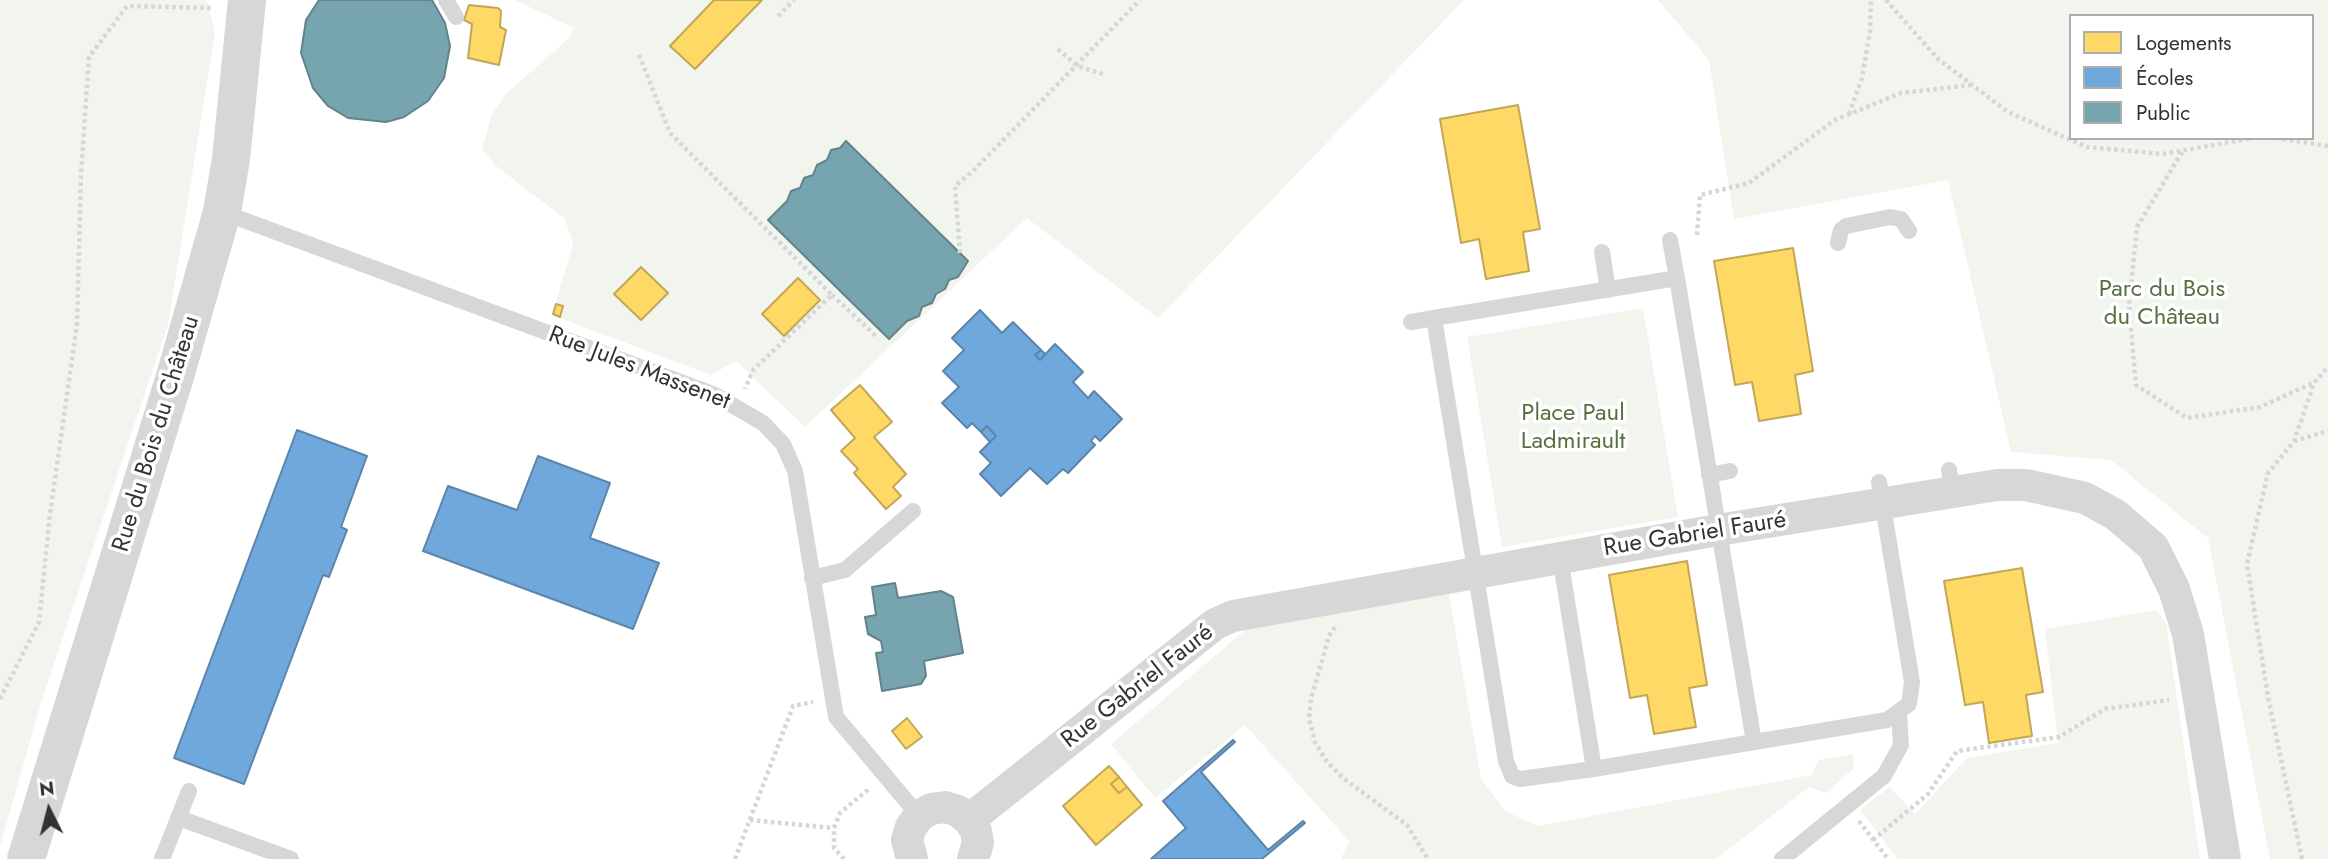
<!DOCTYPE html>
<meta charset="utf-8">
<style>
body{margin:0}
#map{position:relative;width:2328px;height:859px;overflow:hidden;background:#fff;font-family:Jost,sans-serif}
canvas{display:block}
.legend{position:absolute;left:2069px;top:14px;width:245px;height:126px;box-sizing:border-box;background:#fff;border:2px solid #adadad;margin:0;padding:9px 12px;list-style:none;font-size:21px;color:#333}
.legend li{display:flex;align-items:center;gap:14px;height:35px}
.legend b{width:35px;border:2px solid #adadad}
.north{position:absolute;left:14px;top:775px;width:70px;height:70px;-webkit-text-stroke:5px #fff;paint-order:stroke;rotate:354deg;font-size:19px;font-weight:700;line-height:28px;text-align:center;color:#333}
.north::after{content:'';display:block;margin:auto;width:24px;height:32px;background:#333;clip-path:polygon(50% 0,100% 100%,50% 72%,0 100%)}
</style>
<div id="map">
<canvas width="2328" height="859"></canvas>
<ul class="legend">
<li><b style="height:19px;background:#ffd966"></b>Logements</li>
<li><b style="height:19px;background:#6fa8dc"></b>Écoles</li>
<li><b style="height:19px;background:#76a5af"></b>Public</li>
</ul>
<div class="north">N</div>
</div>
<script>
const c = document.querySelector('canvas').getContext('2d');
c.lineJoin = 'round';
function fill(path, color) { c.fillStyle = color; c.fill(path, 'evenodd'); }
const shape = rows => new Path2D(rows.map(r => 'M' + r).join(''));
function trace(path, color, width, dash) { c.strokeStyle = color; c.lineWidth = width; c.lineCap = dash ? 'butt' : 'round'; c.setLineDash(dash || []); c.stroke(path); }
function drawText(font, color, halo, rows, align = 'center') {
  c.font = font + ' Jost,sans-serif'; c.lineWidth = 7; c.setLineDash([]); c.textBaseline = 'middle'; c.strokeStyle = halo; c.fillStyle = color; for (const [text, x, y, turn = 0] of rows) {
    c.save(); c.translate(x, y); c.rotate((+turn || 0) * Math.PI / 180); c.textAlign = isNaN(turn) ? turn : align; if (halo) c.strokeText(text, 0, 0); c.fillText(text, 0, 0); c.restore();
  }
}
const green = shape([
 [0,0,207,0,215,33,168,324,40,706,0,847],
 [515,0,1464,0,1158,318,1027,218,805,427,736,361,711,375,552,315,573,244,565,219,495,165,482,149,492,114,507,93,569,38,574,28],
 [1658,0,2328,0,2328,859,2270,859,2208,538,2111,460,2011,452,1948,180,1734,219,1709,60],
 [2071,16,2312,16,2312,138,2071,138],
 [1643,308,1678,517,1502,547,1467,337],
 [1449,594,1481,779,1505,811,1538,826,1812,775,1818,760,1853,754,1854,768,1826,793,1809,787,1716,859,1341,859,1349,841,1245,725,1155,798,1111,744,1250,626],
 [2156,610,2166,622,2200,859,1898,859,1860,810,1890,787,1915,814,1967,758,2058,743,2045,629]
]);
const homes = shape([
 [714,0,762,0,695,69,670,46,714,0],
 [469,5,498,8,501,11,500,27,506,30,499,65,468,58,472,24,464,20,469,5],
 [1518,105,1540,229,1523,232,1529,271,1486,279,1479,239,1461,243,1440,119,1518,105],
 [1793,248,1813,371,1795,375,1801,414,1759,421,1752,382,1735,385,1714,261,1793,248],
 [641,267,668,293,641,320,614,294,641,267],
 [798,278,820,300,784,336,762,314,798,278],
 [556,304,563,306,560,317,553,314,556,304],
 [860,385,892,422,874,437,906,474,893,487,901,496,886,509,854,473,858,469,841,451,855,438,831,410,860,385],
 [1687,561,1707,685,1689,688,1696,727,1654,734,1647,695,1630,698,1609,575,1687,561],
 [2022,568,2043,692,2026,695,2032,736,1989,743,1983,702,1965,705,1944,581,2022,568],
 [907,718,922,737,906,749,892,731,907,718],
 [1109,766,1119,777,1111,784,1119,793,1127,787,1142,805,1096,845,1063,806,1109,766],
 [1119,777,1127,787,1119,793,1111,784,1119,777]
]);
const schools = shape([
 [980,310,1002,333,1013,322,1041,350,1035,355,1040,360,1055,344,1083,372,1073,382,1088,398,1094,391,1122,419,1100,441,1095,436,1091,441,1095,445,1068,473,1063,469,1047,484,1030,468,1001,496,980,474,991,463,980,452,996,436,987,426,981,432,972,423,967,428,942,403,959,387,943,371,964,350,952,338,980,310],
 [1041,350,1045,354,1040,360,1035,355,1041,350],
 [987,426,996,436,990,442,981,432,987,426],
 [297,430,367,456,341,527,347,530,329,577,323,575,244,784,174,758,297,430],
 [538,456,610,483,590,538,659,563,633,629,423,551,448,486,517,510,538,456],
 [1233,740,1235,742,1201,772,1268,850,1303,821,1305,823,1262,859,1151,859,1186,828,1163,801,1233,740]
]);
const public = shape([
 [319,0,432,0,445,23,450,46,444,78,428,101,404,117,386,122,348,118,328,106,313,88,301,53,306,20,319,0],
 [846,141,968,261,958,277,949,280,945,289,936,294,932,303,922,307,919,316,907,321,889,339,768,220,787,201,791,191,800,188,804,178,813,175,817,165,827,160,831,150,840,148,846,141],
 [895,583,898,598,941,591,953,597,963,653,924,661,926,676,921,684,882,691,876,653,883,652,881,641,868,634,865,617,876,615,872,587,895,583]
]);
const path = shape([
 [1886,0,1938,59,2008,112,2087,147,2163,154,2253,138],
 [778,16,794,0],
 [1058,49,1077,66,1103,74],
 [639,55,670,133,832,295,753,370,745,389],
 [1849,114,1862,78,1870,31,1871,0],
 [2276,138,2328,146],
 [2182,152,2137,227,2129,306,2136,385,2187,418,2260,407,2313,383],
 [1697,235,1700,195,1749,183,1835,120,1901,93,1971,85],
 [960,253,955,186,973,171,1140,0],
 [832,295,878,338],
 [2294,441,2328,431],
 [1335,627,1329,636,1311,699,1309,719,1315,742,1327,762,1343,778,1407,825,1428,859],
 [0,699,39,622,50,514,77,324,81,175,89,57,127,6,214,8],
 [750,820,834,828],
 [1859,821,1888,859],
 [1873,840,1928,794,1957,751,2059,737,2105,709,2169,700],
 [735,859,793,706,813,702],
 [844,859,834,848,834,828,840,813,870,788],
 [2302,859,2268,697,2247,564,2268,473,2294,441,2314,383,2328,367]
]);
const service = shape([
 [446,0,456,17],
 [222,212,713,394,763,423,783,444,795,471,836,717,919,816],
 [1670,240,1677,278],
 [1838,243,1841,230,1846,226,1890,217,1901,219,1909,231],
 [1602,252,1608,290],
 [1411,322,1434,318],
 [1949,470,1953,493],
 [1709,475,1730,471],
 [1560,557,1594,769,1520,779,1512,776,1506,761,1434,318,1677,278,1754,742,1887,720,1909,704,1912,682,1879,482],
 [812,578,845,570,913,511],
 [1594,769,1754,742],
 [179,818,291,859],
 [162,859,189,791],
 [1782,859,1884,776,1901,745,1899,713]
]);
const minor = shape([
 [969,820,1215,624,1233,616,1718,530,1997,485,2026,485,2085,498,2116,515,2153,547,2174,589,2188,634,2225,859],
 [912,859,907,840,911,827,919,816,931,809,945,807,958,811,969,820,976,831,978,843,973,859]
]);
const tertiary = shape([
 [26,859,176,373,222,212,231,159,247,0]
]);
const parkNames = [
 ["Parc du Bois",2162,290],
 ["du Château",2162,318],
 ["Place Paul",1573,414],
 ["Ladmirault",1573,442]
];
const streetNames = [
 ["Rue Jules Massenet",639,369,21],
 ["Rue du Bois du Château",157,434,-73],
 ["Rue Gabriel Fauré",1695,535,-9],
 ["Rue Gabriel Fauré",1138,687,-38]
];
fill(green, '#f1f5ed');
fill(homes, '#ffd966');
trace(homes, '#c2a757', 2);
fill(schools, '#6fa8dc');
trace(schools, '#5d85a9', 2);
fill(public, '#76a5af');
trace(public, '#62838a', 2);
trace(path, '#d6d6d6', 4.5, [3.5, 3.5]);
trace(service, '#d7d7d7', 16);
trace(minor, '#d7d7d7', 32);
trace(tertiary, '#d7d7d7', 38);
drawText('24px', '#56703f', '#fff', parkNames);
drawText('24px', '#333', '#fff', streetNames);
</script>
